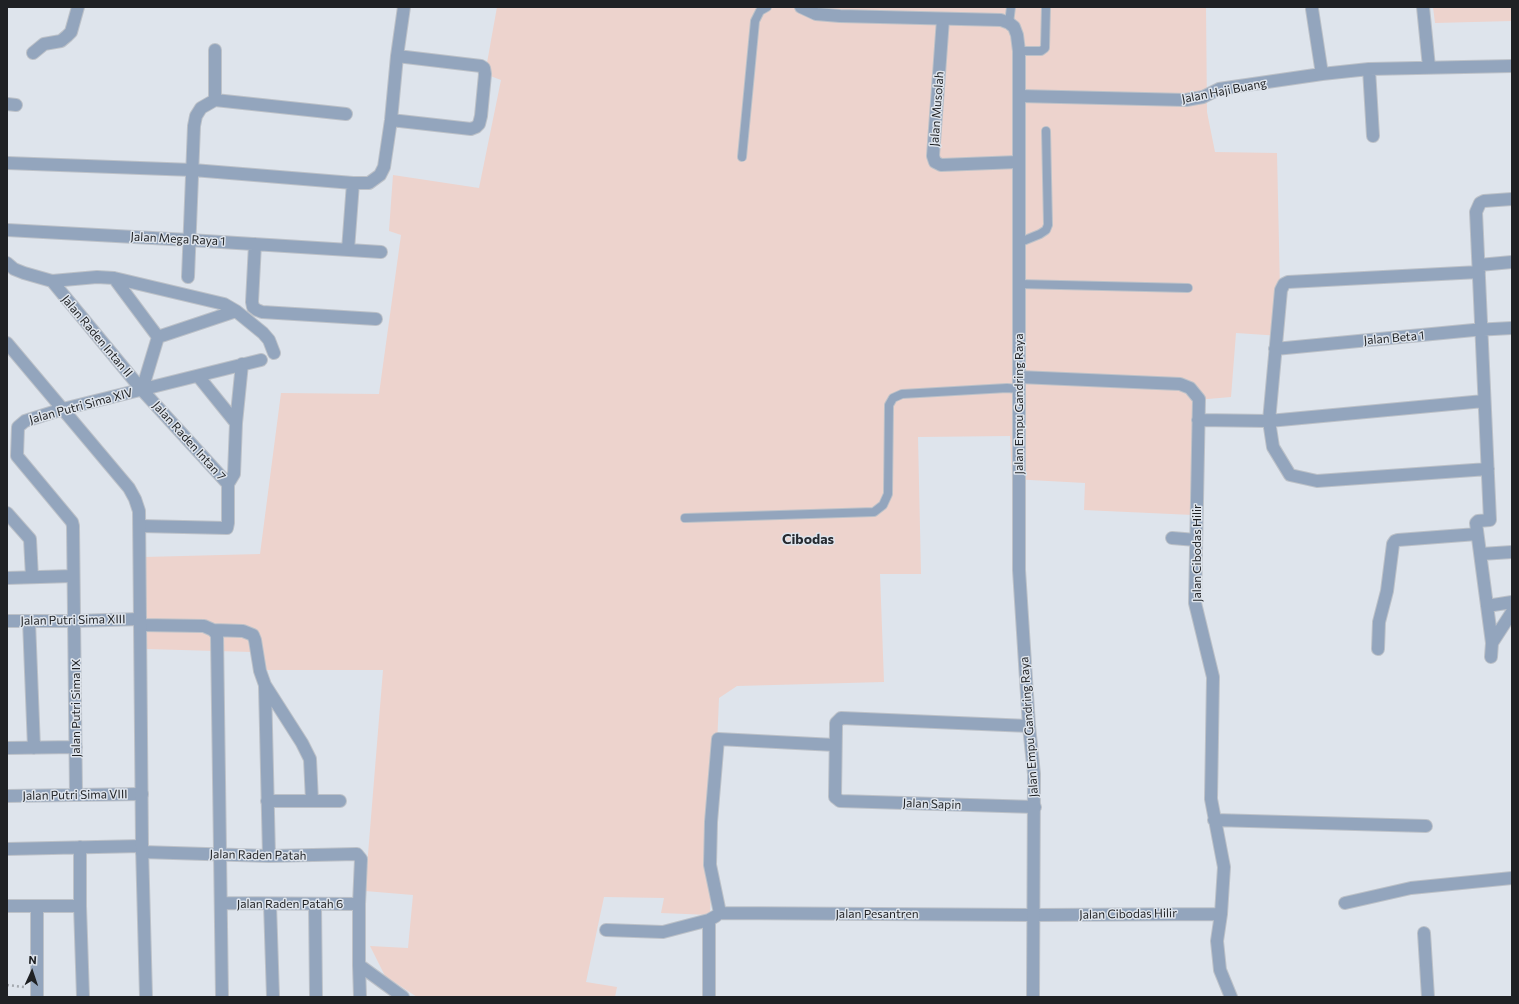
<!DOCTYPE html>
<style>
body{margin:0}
#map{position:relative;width:1519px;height:1004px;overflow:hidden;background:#dee4ec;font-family:Commissioner,sans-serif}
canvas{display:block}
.frame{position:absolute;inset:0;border:8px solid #1f2124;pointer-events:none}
.north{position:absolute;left:12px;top:952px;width:40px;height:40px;-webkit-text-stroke:3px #dee4ec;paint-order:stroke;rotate:3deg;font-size:11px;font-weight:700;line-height:16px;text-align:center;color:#1f2124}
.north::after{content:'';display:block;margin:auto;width:14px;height:18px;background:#1f2124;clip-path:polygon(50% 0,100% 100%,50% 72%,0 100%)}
</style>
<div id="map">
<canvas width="1519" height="1004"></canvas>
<div class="frame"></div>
<div class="north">N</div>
</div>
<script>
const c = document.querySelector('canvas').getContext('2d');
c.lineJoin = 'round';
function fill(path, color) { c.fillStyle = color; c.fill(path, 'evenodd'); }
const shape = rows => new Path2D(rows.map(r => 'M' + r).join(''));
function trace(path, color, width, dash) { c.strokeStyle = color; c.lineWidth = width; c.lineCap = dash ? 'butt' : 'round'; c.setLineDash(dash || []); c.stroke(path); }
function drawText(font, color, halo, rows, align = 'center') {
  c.font = font + ' Commissioner,sans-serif'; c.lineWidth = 3; c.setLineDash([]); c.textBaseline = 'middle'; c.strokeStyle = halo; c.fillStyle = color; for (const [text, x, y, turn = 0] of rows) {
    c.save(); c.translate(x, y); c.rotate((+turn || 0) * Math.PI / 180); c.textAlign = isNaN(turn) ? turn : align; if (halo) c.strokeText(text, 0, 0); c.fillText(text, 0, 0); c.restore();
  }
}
const industrial = shape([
 [497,7,1206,7,1207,112,1215,152,1277,153,1281,336,1236,333,1231,397,1196,400,1191,466,1193,515,1084,510,1085,483,1012,479,1010,436,918,437,921,574,880,574,884,682,737,686,719,698,710,915,661,913,664,898,604,897,586,982,617,987,615,997,417,997,385,976,370,946,408,948,413,895,365,891,383,670,254,670,252,652,146,649,144,557,260,554,281,393,379,394,401,235,389,231,393,175,479,188,501,80,485,74],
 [1433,7,1512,7,1512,21,1435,23]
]);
const path = shape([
 [7,985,24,987]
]);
const service = shape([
 [1009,23,1011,7],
 [1019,51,1041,51,1045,48,1046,7],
 [742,157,755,21,760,11,767,7],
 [1018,243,1040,234,1046,230,1048,225,1046,131],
 [1018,284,1188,288],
 [685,518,874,512,883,505,888,494,889,405,893,398,902,394,1007,388,1018,389]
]);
const minor = shape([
 [1423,7,1429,67],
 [1312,9,1322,74],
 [943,19,933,156,935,162,941,165,1018,162],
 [215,50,215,100],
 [33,53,44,44,61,41,67,36,71,32,78,7],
 [1369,69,1373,136],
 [1019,96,1186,100,1203,97,1219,89,1322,74,1369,69,1512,66],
 [7,104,16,105],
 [391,120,471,129,476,127,479,124,481,116,485,74,484,68,481,66,397,56],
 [7,163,193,170,353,183,369,183,380,175,384,167,391,120,397,56,404,7],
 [7,230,189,240,381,252],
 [255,244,252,302,253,307,257,310,262,312,376,319],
 [348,250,353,183],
 [7,263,14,269,24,273,52,281,97,277,114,278,224,304,236,311,263,333,269,340,274,353],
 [1479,265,1512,262],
 [1479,272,1288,282,1284,284,1281,290,1269,421,1273,447,1290,475,1317,481,1488,469],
 [188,277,194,126,196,116,201,108,215,100,346,114],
 [114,278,158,337,236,311],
 [52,281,142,390,228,484,228,523,227,528,140,526],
 [1275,349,1474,330,1512,328],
 [198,376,236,423],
 [1019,377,1180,384,1190,388,1199,399,1195,603,1213,677,1211,799,1224,867,1221,914,1217,941,1220,970,1231,997],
 [142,390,158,337],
 [1198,420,1269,421,1484,401],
 [228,484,234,474,236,423,242,364],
 [7,513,30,539,32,577],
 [1172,538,1196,540],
 [1481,554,1512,552],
 [7,578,73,576],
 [1487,606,1512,602],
 [7,621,75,621,140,619],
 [29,621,34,748],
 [140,625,204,626,213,630,217,635,222,997],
 [213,630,243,631,253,635,255,640,260,671,265,685,302,743,310,759,312,801],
 [1492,643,1512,612],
 [1378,649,1379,622,1387,591,1393,544,1395,541,1398,540,1477,534],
 [1491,657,1492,643,1476,523,1478,521,1490,520,1476,212,1480,203,1484,201,1512,199],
 [265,686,269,856],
 [1029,726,841,718,836,723,836,727,835,797,840,801,1035,807],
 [7,748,76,747],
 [76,795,73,526,72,522,17,456,18,427,25,421,63,409,261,360],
 [7,796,142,794],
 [267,801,340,801],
 [1214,820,1426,826],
 [80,847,80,906,83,997],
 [7,849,142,846],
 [142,852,269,856,357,854,361,859,359,904,359,965,403,997],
 [222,903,359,904],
 [1345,903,1411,888,1512,878],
 [270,904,273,997],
 [315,904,316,997],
 [7,906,80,906],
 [37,906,37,997],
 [720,913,1034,915,1221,914],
 [720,913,710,865,711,822,718,739,835,745],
 [606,930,663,932,709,920],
 [1424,933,1428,997],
 [359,965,360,997],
 [709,997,709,920,716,916]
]);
const tertiary = shape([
 [801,7,816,14,840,16,1001,20,1009,23,1014,27,1017,35,1019,51,1019,570,1029,726,1034,774,1033,997],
 [7,343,129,488,135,499,139,511,142,846,146,997]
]);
const streetNames = [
 ["Jalan Haji Buang",1224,91,-11],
 ["Jalan Musolah",937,109,-86],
 ["Jalan Mega Raya 1",178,239,3],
 ["Jalan Raden Intan II",97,336,50],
 ["Jalan Beta 1",1394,338,-5],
 ["Jalan Empu Gandring Raya",1019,404,-90],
 ["Jalan Putri Sima XIV",81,406,-15],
 ["Jalan Raden Intan 7",189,441,48],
 ["Jalan Cibodas Hilir",1197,553,-90],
 ["Jalan Putri Sima XIII",73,620,-1],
 ["Jalan Putri Sima IX",76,708,-90],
 ["Jalan Empu Gandring Raya",1029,727,-94],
 ["Jalan Putri Sima VIII",75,795,-1],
 ["Jalan Sapin",932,804,2],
 ["Jalan Raden Patah",258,855,1],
 ["Jalan Raden Patah 6",290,904],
 ["Jalan Pesantren",877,914],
 ["Jalan Cibodas Hilir",1128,914,-1]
];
const quarterNames = [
 ["Cibodas",808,539]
];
fill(industrial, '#edd3cd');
trace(service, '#bcc1c8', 10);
trace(minor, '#bcc1c8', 14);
trace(tertiary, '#bcc1c8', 14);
trace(path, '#a4a9af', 2.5, [2, 3]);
trace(service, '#93a5bd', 8);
trace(minor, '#93a5bd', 12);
trace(tertiary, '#93a5bd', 12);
drawText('12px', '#1f2124', '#dee4ec', streetNames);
drawText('bold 14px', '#262a30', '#dee4ec', quarterNames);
</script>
